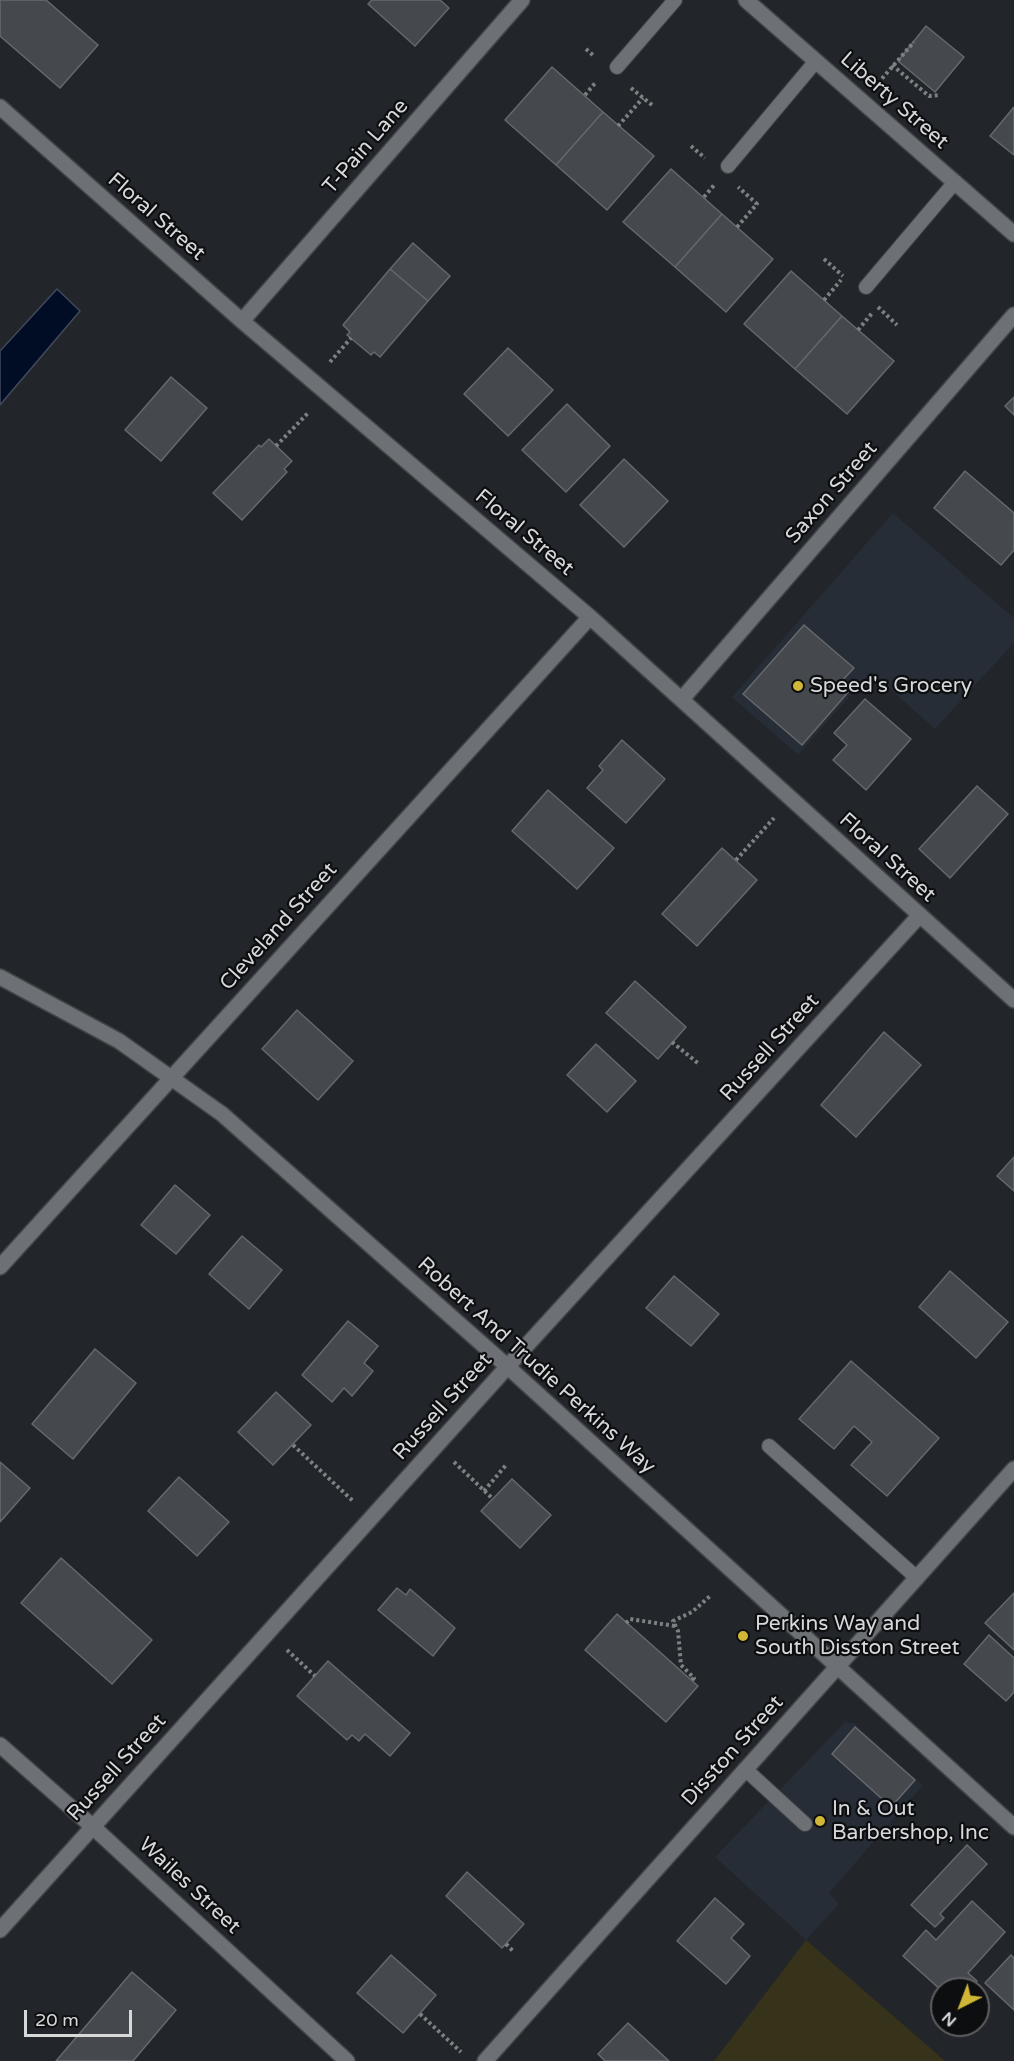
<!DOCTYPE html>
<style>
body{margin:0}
#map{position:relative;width:1014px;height:2061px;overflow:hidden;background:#222529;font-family:"Varela Round",sans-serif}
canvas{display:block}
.north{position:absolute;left:930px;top:1977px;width:60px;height:60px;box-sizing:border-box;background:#0d0e10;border:2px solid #5d5f61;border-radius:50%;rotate:222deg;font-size:16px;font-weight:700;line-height:24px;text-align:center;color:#d6d8da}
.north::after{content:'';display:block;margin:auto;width:21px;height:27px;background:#d1b736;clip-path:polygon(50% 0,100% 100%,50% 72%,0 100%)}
.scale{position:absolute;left:24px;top:2010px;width:108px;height:27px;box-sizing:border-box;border:3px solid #d6d8da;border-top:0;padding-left:8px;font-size:18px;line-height:21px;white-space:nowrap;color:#d6d8da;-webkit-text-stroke:4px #0d0e10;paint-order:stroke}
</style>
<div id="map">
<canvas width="1014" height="2061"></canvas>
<div class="north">N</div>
<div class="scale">20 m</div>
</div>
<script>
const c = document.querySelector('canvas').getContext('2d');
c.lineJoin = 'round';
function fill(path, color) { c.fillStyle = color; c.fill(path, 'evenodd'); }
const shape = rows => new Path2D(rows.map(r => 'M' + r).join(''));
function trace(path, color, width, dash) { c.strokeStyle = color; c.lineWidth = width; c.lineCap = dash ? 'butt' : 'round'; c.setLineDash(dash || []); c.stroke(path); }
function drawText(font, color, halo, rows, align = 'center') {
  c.font = font + ' "Varela Round",sans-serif'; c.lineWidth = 4.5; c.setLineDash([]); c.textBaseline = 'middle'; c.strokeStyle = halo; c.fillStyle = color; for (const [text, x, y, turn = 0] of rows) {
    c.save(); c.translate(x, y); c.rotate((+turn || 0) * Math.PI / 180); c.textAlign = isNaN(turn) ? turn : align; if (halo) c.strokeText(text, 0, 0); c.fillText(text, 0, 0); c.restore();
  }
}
const built = shape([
 [893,513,1014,618,1014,643,935,729,871,672,798,755,732,697],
 [845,1722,854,1723,923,1785,829,1893,839,1904,806,1940,715,1857]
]);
const green = shape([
 [806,1940,945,2061,714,2061]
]);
const water = shape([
 [57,289,80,311,0,405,0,351,57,289]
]);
const building = shape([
 [0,0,46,0,98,45,60,88,0,36,0,0],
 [372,0,440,0,449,8,415,46,368,4,372,0],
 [926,26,964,57,935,92,898,61,926,26],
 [552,67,603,112,556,165,505,120,552,67],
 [1014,107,1014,155,990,136,1014,107],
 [603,112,654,156,607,210,556,165,603,112],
 [671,169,722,214,675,267,623,222,671,169],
 [722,214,773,259,726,312,675,267,722,214],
 [413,243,450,276,428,301,390,269,413,243],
 [390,269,428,301,380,357,374,352,371,355,347,335,350,332,343,325,390,269],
 [791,271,842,316,795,369,744,324,791,271],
 [842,316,894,361,847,414,795,369,842,316],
 [508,348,553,390,508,436,464,394,508,348],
 [171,377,207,408,161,461,125,430,171,377],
 [1014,397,1014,415,1005,406,1014,397],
 [567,404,610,446,566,492,522,450,567,404],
 [269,439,292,461,284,469,287,472,242,520,213,493,259,445,261,447,269,439],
 [624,459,668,501,624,547,580,505,624,459],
 [965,471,1014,513,1014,550,1001,565,934,508,965,471],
 [804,625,854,668,841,682,850,690,802,745,743,694,804,625],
 [865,699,911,739,866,790,833,760,847,745,834,733,865,699],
 [622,740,665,779,626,823,587,788,603,770,599,766,622,740],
 [977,786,1008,814,950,878,919,849,977,786],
 [548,790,614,848,577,889,512,831,548,790],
 [722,848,757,880,697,946,662,914,722,848],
 [635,981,686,1027,658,1059,606,1013,635,981],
 [297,1010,353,1061,318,1100,262,1049,297,1010],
 [884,1032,921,1065,856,1137,821,1105,884,1032],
 [596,1044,636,1081,607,1112,567,1075,596,1044],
 [1014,1157,1014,1191,997,1176,1014,1157],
 [175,1185,210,1215,176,1254,141,1225,175,1185],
 [242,1236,282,1270,249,1309,209,1274,242,1236],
 [950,1271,1008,1322,976,1358,919,1307,950,1271],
 [674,1276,719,1314,691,1346,646,1308,674,1276],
 [348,1321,378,1346,364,1363,373,1371,352,1396,344,1388,332,1402,302,1375,348,1321],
 [95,1349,136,1383,73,1459,32,1424,95,1349],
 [851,1361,939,1438,887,1496,851,1465,872,1442,854,1426,834,1449,799,1419,851,1361],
 [276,1392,311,1425,273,1465,238,1432,276,1392],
 [0,1462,30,1488,0,1522,0,1462],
 [179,1477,229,1522,197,1556,148,1511,179,1477],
 [512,1479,551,1515,520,1548,481,1511,512,1479],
 [61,1558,152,1640,112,1684,21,1603,61,1558],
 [397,1588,406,1595,410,1589,455,1628,433,1656,378,1610,397,1588],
 [1014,1593,1014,1650,985,1623,1014,1593],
 [617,1614,698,1686,666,1722,585,1650,617,1614],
 [989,1635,1014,1658,1014,1692,1006,1701,964,1664,989,1635],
 [328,1661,410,1733,390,1756,365,1734,359,1741,352,1735,347,1740,297,1696,328,1661],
 [855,1727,915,1780,891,1807,832,1754,855,1727],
 [967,1845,987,1864,940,1914,944,1918,935,1927,911,1905,967,1845],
 [467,1872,524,1924,502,1948,446,1896,467,1872],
 [715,1898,744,1924,731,1938,750,1956,726,1984,677,1941,715,1898],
 [972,1901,1005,1932,968,1973,977,1981,969,1989,942,1989,942,1991,903,1956,926,1930,936,1940,972,1901],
 [391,1955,436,1995,403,2033,357,1993,391,1955],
 [1011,1955,1014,1958,1014,2010,985,1983,1011,1955],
 [132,1972,176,2010,133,2061,56,2061,132,1972],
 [628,2023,669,2061,605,2061,598,2054,628,2023]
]);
const path = shape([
 [586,49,594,56],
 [892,65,929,96,940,95],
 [878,83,914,42],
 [631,88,652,105],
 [585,95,596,82],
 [618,126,643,98],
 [691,146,705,158],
 [704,197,715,184],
 [737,227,757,204,738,187],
 [824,259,843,276],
 [824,300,841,280],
 [878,307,897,325],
 [858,330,873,312],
 [330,362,351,338],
 [276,446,309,412],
 [736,860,774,818],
 [672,1042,699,1064],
 [293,1445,353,1501],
 [454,1462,493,1499],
 [484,1491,506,1465],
 [626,1623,630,1619,675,1626],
 [287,1650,315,1676],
 [692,1680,694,1678,681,1665,678,1631,673,1621,692,1612,710,1596],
 [506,1944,513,1951],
 [420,2014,461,2052]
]);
const service = shape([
 [617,67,675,0],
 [728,166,816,61],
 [866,287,955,182],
 [769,1446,917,1578],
 [745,1769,805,1824]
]);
const minor = shape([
 [746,0,1014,234],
 [0,107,242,321,590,617,1014,1000],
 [242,321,522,0],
 [682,699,1014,315],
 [0,1267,590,617],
 [0,1745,93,1827,347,2061],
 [0,1930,527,1345,920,915],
 [485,2061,1014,1469]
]);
const tertiary = shape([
 [0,977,119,1041,222,1114,508,1367,1014,1827]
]);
const markers = [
 [798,686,6,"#d1b736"],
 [743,1636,6,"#d1b736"],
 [820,1821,6,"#d1b736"]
];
const streetNames = [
 ["Liberty Street",894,101,41],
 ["T-Pain Lane",366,147,-49],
 ["Floral Street",156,217,41],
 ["Saxon Street",832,493,-49],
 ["Floral Street",524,533,40],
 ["Floral Street",887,858,42],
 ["Cleveland Street",279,927,-48],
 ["Russell Street",770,1048,-48],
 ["Robert And Trudie Perkins Way",536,1366,42],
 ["Russell Street",443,1407,-48],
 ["Disston Street",733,1751,-48],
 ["Russell Street",117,1768,-48],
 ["Wailes Street",189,1886,43]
];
const poiNames = [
 ["Speed's Grocery",810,686],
 ["Perkins Way and",755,1624],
 ["South Disston Street",755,1648],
 ["In & Out",832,1809],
 ["Barbershop, Inc",832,1833]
];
fill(built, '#272d36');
fill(green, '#37321a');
fill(water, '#010c25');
trace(water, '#41495b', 1.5);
fill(building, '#45484d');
trace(building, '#65696d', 1.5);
trace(service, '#414346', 16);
trace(minor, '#414346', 18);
trace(tertiary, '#414346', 18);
trace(path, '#7e8184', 4, [3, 3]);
trace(service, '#6d7075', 14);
trace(minor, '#6d7075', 15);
trace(tertiary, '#6d7075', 15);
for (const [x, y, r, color] of markers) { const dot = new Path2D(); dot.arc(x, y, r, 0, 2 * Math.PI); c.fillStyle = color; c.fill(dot); trace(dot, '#0d0e10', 2); }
drawText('21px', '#d6d8da', '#0d0e10', streetNames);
drawText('21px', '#d6d8da', '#0d0e10', poiNames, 'left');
</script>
